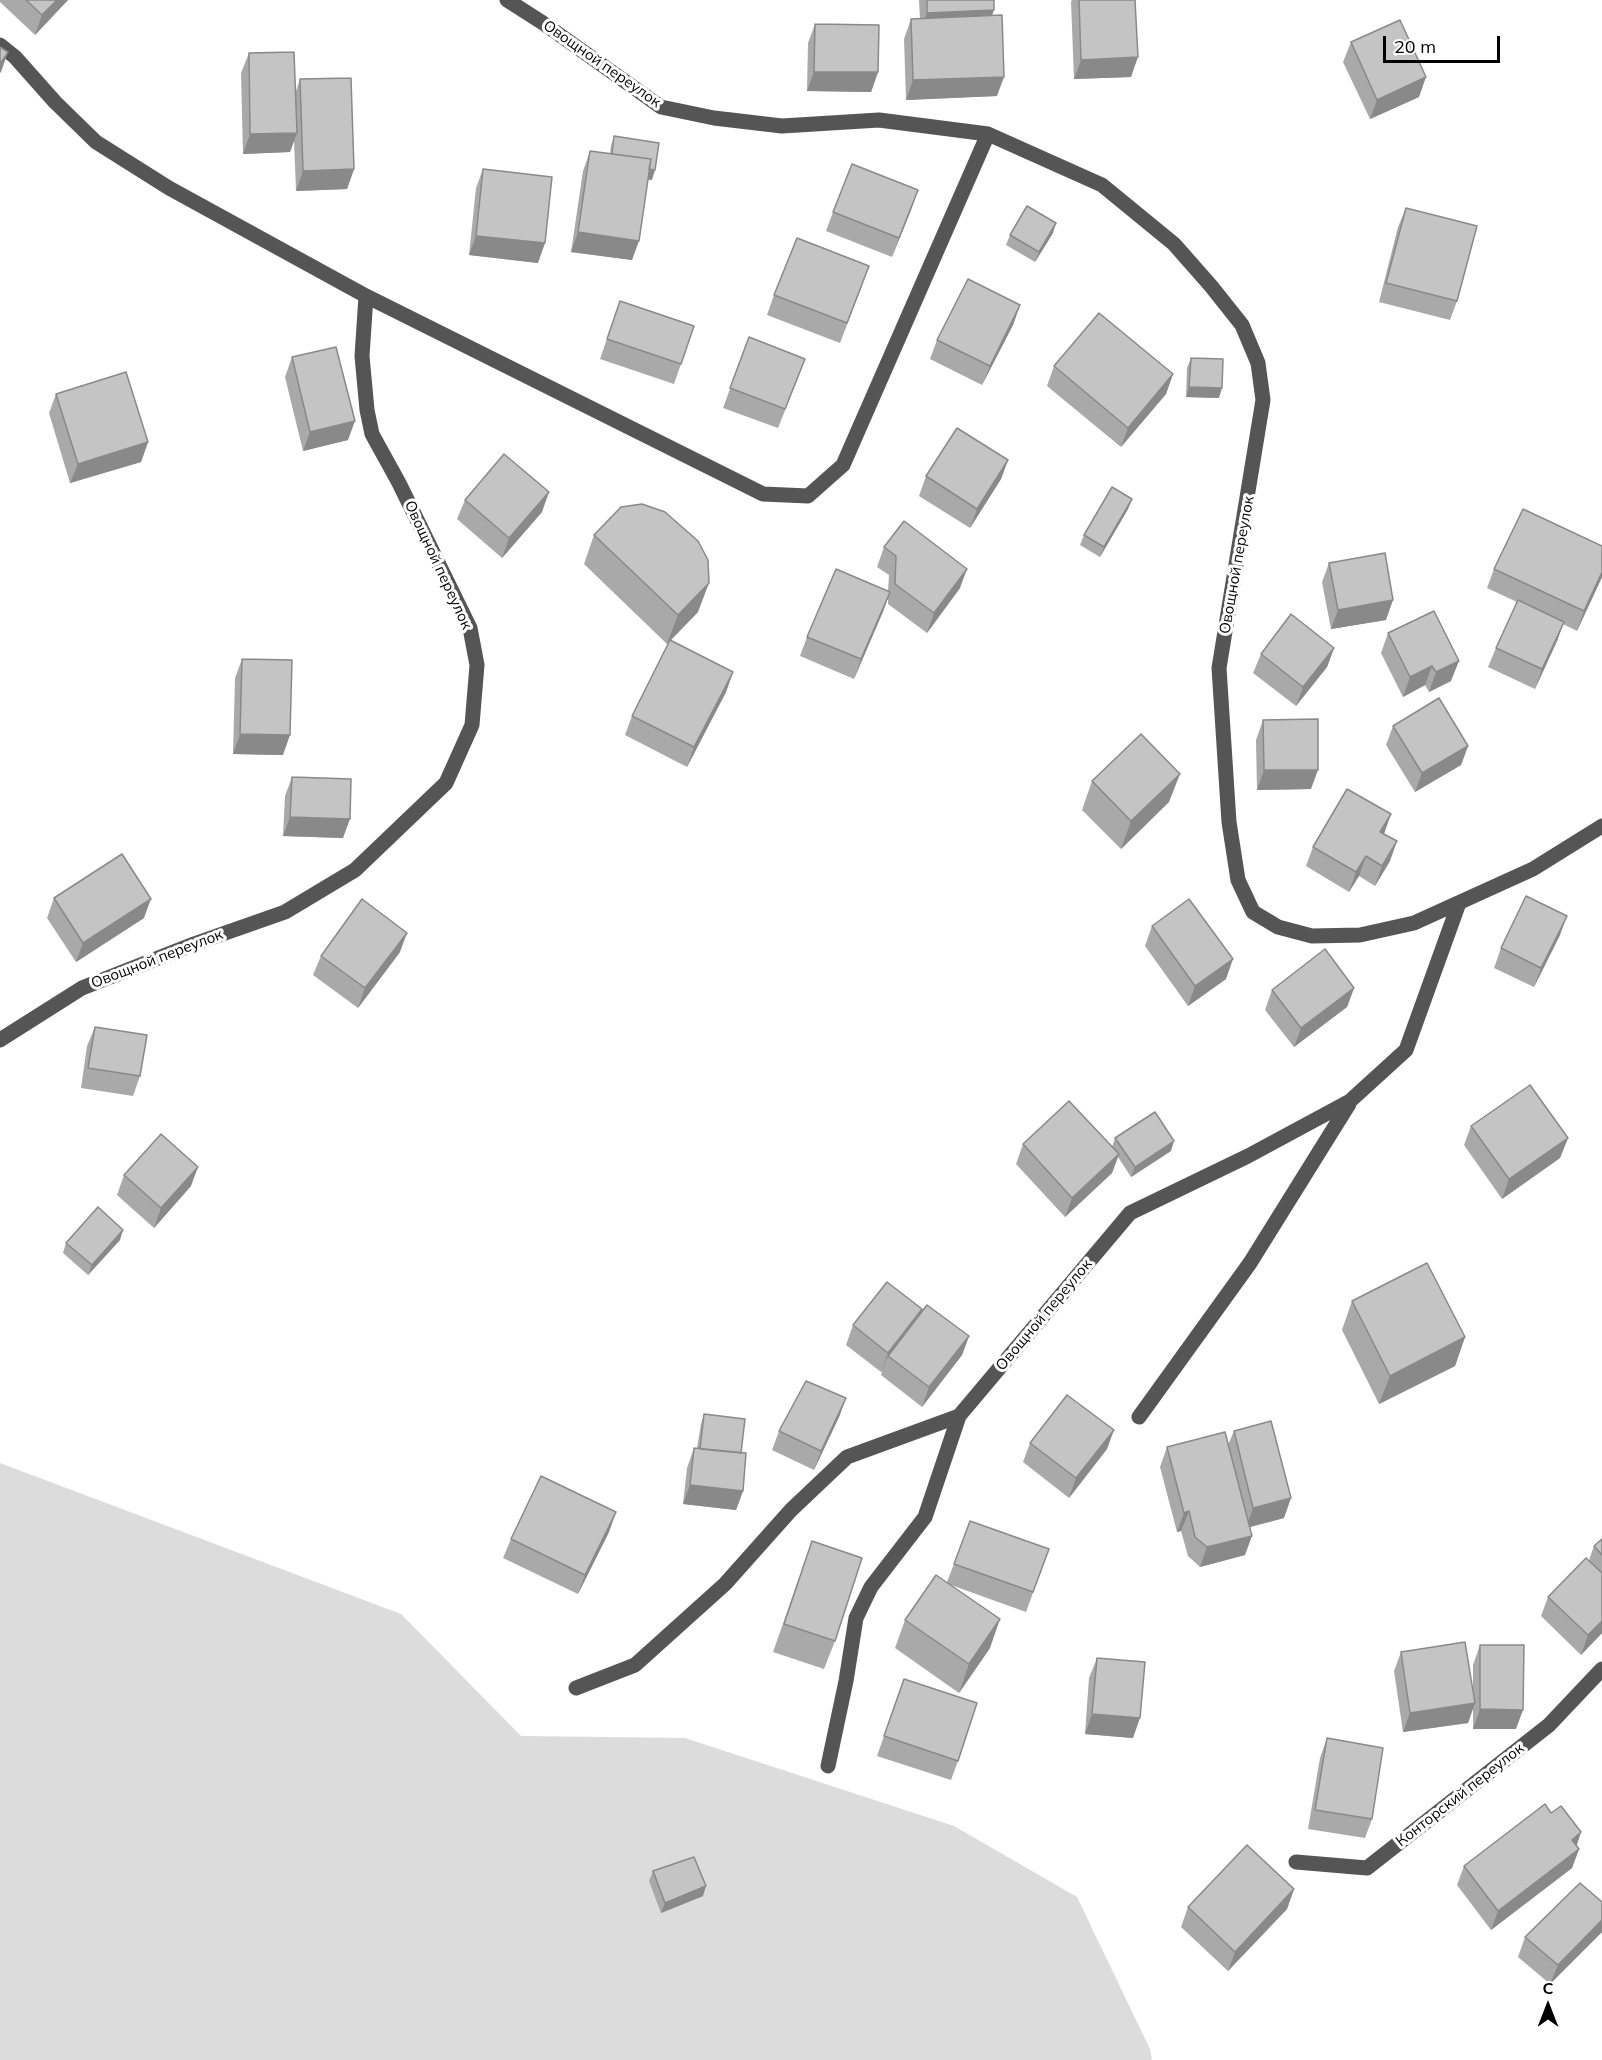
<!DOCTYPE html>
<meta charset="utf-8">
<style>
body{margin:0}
#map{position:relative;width:1602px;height:2060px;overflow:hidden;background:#fff;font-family:Mulish,sans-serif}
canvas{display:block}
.north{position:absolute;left:1518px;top:1976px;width:60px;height:60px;-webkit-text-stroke:4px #fff;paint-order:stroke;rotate:0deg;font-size:16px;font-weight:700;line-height:24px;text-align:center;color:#000}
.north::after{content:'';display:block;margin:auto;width:21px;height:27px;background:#000;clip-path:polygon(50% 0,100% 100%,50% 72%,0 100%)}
.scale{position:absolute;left:1383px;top:36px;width:117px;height:27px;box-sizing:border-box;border:3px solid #000;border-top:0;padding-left:8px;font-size:18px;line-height:21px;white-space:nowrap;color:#000;-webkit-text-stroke:4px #fff;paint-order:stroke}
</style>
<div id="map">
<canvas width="1602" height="2060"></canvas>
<div class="north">С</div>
<div class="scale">20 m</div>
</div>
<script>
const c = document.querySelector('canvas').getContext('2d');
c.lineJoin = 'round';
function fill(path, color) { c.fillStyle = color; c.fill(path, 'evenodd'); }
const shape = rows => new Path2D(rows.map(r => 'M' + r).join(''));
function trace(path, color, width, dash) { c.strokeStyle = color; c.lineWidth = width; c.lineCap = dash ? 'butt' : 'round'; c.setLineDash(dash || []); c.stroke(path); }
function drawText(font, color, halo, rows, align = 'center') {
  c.font = font + ' Mulish,sans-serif'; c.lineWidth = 6; c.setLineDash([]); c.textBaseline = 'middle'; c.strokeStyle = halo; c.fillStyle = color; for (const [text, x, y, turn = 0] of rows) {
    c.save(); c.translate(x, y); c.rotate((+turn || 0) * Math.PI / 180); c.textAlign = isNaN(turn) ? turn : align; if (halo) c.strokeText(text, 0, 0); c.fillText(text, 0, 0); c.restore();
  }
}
const green = shape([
 [0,1463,401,1614,521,1736,685,1738,954,1826,1077,1897,1150,2049,1152,2060,0,2060]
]);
const minor = shape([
 [507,0,543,23,661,107,714,118,782,126,879,120,988,134,1102,185,1174,244,1211,286,1242,325,1258,363,1263,400,1219,668,1229,822,1238,880,1253,912,1278,927,1312,936,1360,935,1414,923,1533,869,1602,826],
 [0,45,15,57,55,102,96,142,169,188,366,296,763,494,808,496,843,465,988,134],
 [0,1040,82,988,194,944,285,912,355,870,446,783,472,725,477,665,470,628,399,483,372,434,367,410,362,356,366,296],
 [1139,1417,1250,1263,1349,1104],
 [576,1688,635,1665,725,1584,791,1510,847,1457,959,1416,1130,1213,1248,1156,1350,1101,1406,1050,1459,903],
 [828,1766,846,1681,856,1618,871,1587,925,1517,959,1416],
 [1296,1862,1367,1868,1549,1725,1602,1669]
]);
const wall = shape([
 [0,0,68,0,35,35,0,2],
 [919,0,994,0,992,16,997,96,906,100,904,39,911,19,920,19],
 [1072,0,1135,0,1131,77,1074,79,1071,2],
 [815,24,878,72,871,92,807,91,808,43],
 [1351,42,1419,97,1370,119,1343,62],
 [249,53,296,91,300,79,354,169,347,189,296,191,294,140,290,152,243,154,241,73],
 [614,136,652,180,648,179,632,260,571,252,583,171,590,151,610,154,611,146],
 [483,169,538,263,469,255,476,188],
 [1406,208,1457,301,1450,320,1379,302,1398,227],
 [911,210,892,257,826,231,833,212],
 [1053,233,1035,262,1006,245,1010,235],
 [862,286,840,343,767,315,774,295],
 [620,301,681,364,674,384,600,359],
 [1020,305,1013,325,982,385,930,359,937,340],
 [749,337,798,378,778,428,723,408],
 [292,357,348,440,303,451,285,377],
 [1191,358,1219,398,1186,397,1187,368],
 [1054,366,1173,374,1166,394,1121,447,1047,386],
 [56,394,148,442,141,462,70,483,49,413],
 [1008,460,1001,479,970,528,919,496,926,476],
 [1132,499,1128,509,1100,557,1080,545,1084,535],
 [465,500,542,512,502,558,457,519],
 [594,535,698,612,670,641,733,672,726,692,687,767,625,735,632,716,670,641,667,644,584,564],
 [884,547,960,588,927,633,888,604,888,598,854,679,800,656,807,637,888,591,889,575,877,567],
 [1329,563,1386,620,1331,629,1322,582],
 [1494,569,1602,577,1577,631,1563,624,1557,641,1535,689,1488,667,1496,648,1517,602,1487,588],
 [1388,633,1451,681,1429,692,1425,685,1403,697,1381,653],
 [1334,648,1327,667,1296,706,1253,673,1261,654],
 [242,659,283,755,233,754,235,678],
 [1263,720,1311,789,1257,790,1256,740],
 [1393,726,1468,746,1461,765,1415,792,1386,745],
 [292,777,343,838,283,836,285,796],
 [1092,781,1169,802,1121,849,1082,810],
 [1384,834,1390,861,1375,886,1359,876,1349,892,1306,866,1313,847],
 [54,898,144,918,76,962,47,918],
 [1152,926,1226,979,1188,1006,1145,946],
 [1560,935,1534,987,1494,968,1501,948],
 [400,952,358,1008,313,975,321,956],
 [1354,988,1347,1007,1294,1047,1265,1010,1272,990],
 [95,1027,140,1076,133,1096,81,1088,87,1046],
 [1471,1126,1568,1138,1560,1158,1502,1199,1464,1145],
 [1115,1138,1171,1151,1131,1177,1118,1157,1112,1173,1065,1217,1016,1164,1023,1144,1112,1147],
 [124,1175,191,1186,154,1228,117,1195],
 [120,1240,88,1275,63,1253,66,1243],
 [1352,1301,1465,1337,1455,1366,1379,1404,1342,1330],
 [922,1309,921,1313,969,1336,962,1355,922,1407,881,1375,882,1371,881,1372,846,1345,853,1325],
 [846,1398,839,1417,814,1470,772,1450,779,1431],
 [704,1414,741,1453,743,1491,736,1510,683,1504,687,1468,694,1448,697,1448,701,1424],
 [1234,1431,1284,1518,1250,1527,1245,1555,1200,1567,1188,1556,1181,1531,1177,1532,1160,1467,1167,1447,1228,1445],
 [1030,1443,1107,1449,1069,1498,1023,1462],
 [609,1532,578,1594,503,1558,511,1539],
 [1602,1539,1602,1633,1581,1655,1541,1616,1548,1597,1589,1560,1594,1546],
 [812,1541,835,1641,824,1669,773,1652],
 [1049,1549,1026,1612,951,1585,990,1648,959,1693,895,1648,905,1620,947,1582,954,1564],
 [1480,1645,1516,1729,1473,1729,1473,1708,1468,1723,1403,1732,1394,1671,1401,1652,1473,1693,1473,1665],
 [1097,1658,1133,1738,1085,1734,1089,1678],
 [904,1679,958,1761,951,1780,877,1756],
 [1327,1738,1372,1819,1365,1838,1308,1829,1320,1758],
 [1551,1813,1581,1832,1577,1845,1579,1849,1572,1868,1491,1930,1457,1885,1464,1866],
 [653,1871,703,1896,661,1913,649,1881],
 [1294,1889,1287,1909,1228,1971,1181,1927,1188,1907],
 [1602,1902,1602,1932,1550,1984,1518,1957,1525,1937]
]);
const shadedWall = shape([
 [57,0,68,0,35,35,42,15],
 [994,10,987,29,920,32,927,13],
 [8,52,1,72,0,73,0,64],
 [1138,57,1131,77,1074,79,1081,60],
 [814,72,878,72,871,92,807,91],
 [1004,77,997,96,906,100,913,80],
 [1426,77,1419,97,1370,119,1377,100],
 [297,133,290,152,243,154,250,134],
 [611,164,655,170,652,180,607,174],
 [354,169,347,189,296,191,303,171],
 [918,190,911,210,892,257,899,238],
 [1056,223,1053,233,1035,262,1039,252],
 [578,232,639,241,632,260,571,252],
 [476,236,545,243,538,263,469,255],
 [1020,305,1013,325,982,385,990,366],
 [1173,374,1166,394,1121,447,1128,428],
 [1189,387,1222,388,1219,398,1186,397],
 [355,421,348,440,303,451,310,432],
 [148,442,141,462,70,483,78,464],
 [1008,460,1001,479,970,528,977,509],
 [549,492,542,512,502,558,509,538],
 [1132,499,1128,509,1100,557,1104,547],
 [967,569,960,588,927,633,934,613],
 [1602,572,1602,577,1577,631,1584,611],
 [709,583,698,612,667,644,678,615],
 [890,592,883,612,854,679,861,659],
 [1393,600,1386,620,1331,629,1338,610],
 [1564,622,1557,641,1535,689,1542,669],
 [1334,648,1327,667,1296,706,1303,687],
 [1459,661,1451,681,1429,692,1436,672],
 [1432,666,1425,685,1403,697,1410,677],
 [733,672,726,692,687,767,694,747],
 [240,734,290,735,283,755,233,754],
 [1468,746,1461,765,1415,792,1422,773],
 [1264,770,1318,770,1311,789,1257,790],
 [1180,774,1169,802,1121,849,1131,821],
 [1391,814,1384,834,1380,832],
 [290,817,350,819,343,838,283,836],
 [1397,841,1390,861,1375,886,1382,866],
 [1366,856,1359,876,1349,892,1356,872],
 [151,899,144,918,76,962,83,943],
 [1567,916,1560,935,1534,987,1541,968],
 [407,933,400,952,358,1008,365,988],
 [1233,959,1226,979,1188,1006,1195,986],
 [1354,988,1347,1007,1294,1047,1301,1028],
 [1568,1138,1560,1158,1502,1199,1509,1179],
 [1174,1141,1171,1151,1131,1177,1135,1167],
 [1119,1154,1112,1173,1065,1217,1072,1198],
 [198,1167,191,1186,154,1228,161,1208],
 [123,1230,120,1240,88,1275,92,1265],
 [922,1309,915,1329,888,1356,881,1372,888,1353],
 [969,1336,962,1355,922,1407,929,1387],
 [1465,1337,1455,1366,1379,1404,1390,1376],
 [846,1398,839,1417,814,1470,821,1451],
 [1114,1430,1107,1449,1069,1498,1076,1478],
 [690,1485,743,1491,736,1510,683,1504],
 [1291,1498,1284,1518,1246,1528,1253,1508],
 [1189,1511,1181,1531,1177,1532,1184,1513],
 [616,1512,609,1532,578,1594,585,1575],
 [1252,1536,1245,1555,1200,1567,1207,1547],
 [1000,1619,990,1648,959,1693,969,1664],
 [1602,1621,1602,1633,1581,1655,1588,1635],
 [1475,1703,1468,1723,1403,1732,1410,1713],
 [1480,1709,1523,1710,1516,1729,1473,1729],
 [1092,1714,1140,1718,1133,1738,1085,1734],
 [1581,1832,1574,1852,1572,1840],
 [1579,1849,1572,1868,1491,1930,1498,1911],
 [706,1886,703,1896,661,1913,665,1903],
 [1294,1889,1287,1909,1228,1971,1235,1952],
 [1602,1920,1602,1932,1550,1984,1558,1965]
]);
const building = shape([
 [26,0,57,0,42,15,26,0],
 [927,0,994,0,994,10,927,13,927,0],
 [1079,0,1135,0,1138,57,1081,60,1079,0],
 [1002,15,1004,77,913,80,911,19,1002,15],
 [1400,20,1426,77,1377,100,1351,42,1400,20],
 [815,24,879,25,878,72,814,72,815,24],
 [0,47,8,52,0,64,0,47],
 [294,52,297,133,250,134,249,53,294,52],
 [351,78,354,169,303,171,300,79,351,78],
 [614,136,659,143,655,170,649,169,651,159,612,154,614,136],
 [590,151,651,159,639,241,578,232,590,151],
 [852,164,918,190,899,238,833,212,852,164],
 [483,169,552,177,545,243,476,236,483,169],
 [1027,206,1056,223,1039,252,1010,235,1027,206],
 [1406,208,1477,226,1457,301,1386,283,1406,208],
 [797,238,869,266,847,323,774,295,797,238],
 [968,279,1020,305,990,366,937,340,968,279],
 [620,301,694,326,681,364,607,339,620,301],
 [1099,313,1173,374,1128,428,1054,366,1099,313],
 [749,337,805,359,785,409,730,388,749,337],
 [336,347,355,421,310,432,292,357,336,347],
 [1191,358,1223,359,1222,388,1189,387,1191,358],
 [126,372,148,442,78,464,56,394,126,372],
 [957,428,1008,460,977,509,926,476,957,428],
 [504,454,549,492,509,538,465,500,504,454],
 [1112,487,1132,499,1104,547,1084,535,1112,487],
 [642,504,665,512,698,541,708,560,709,583,678,615,594,535,621,507,642,504],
 [1523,509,1602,546,1602,572,1584,611,1494,569,1523,509],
 [904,521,967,569,934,613,895,584,896,556,884,547,904,521],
 [1385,553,1393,600,1338,610,1329,563,1385,553],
 [836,569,890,592,861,659,807,637,836,569],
 [1518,600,1564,622,1542,669,1496,648,1518,600],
 [1434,611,1459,661,1436,672,1432,666,1410,677,1388,633,1434,611],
 [1291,614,1334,648,1303,687,1261,654,1291,614],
 [670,640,733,672,694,747,632,716,670,640],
 [242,659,292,660,290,735,240,734,242,659],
 [1439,698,1468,746,1422,773,1393,726,1439,698],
 [1318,719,1318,770,1264,770,1263,720,1318,719],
 [1141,734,1180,774,1131,821,1092,781,1141,734],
 [292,777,351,779,350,819,290,817,292,777],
 [1347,789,1391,814,1380,832,1397,841,1382,866,1366,856,1356,872,1313,847,1347,789],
 [122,854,151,899,83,943,54,898,122,854],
 [1526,896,1567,916,1541,968,1501,948,1526,896],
 [362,899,407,933,365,988,321,956,362,899],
 [1189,899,1233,959,1195,986,1152,926,1189,899],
 [1325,949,1354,988,1301,1028,1272,990,1325,949],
 [95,1027,147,1035,140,1076,88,1068,95,1027],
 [1530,1085,1568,1138,1509,1179,1471,1126,1530,1085],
 [1069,1101,1119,1154,1072,1198,1023,1144,1069,1101],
 [1155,1112,1174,1141,1135,1167,1115,1138,1155,1112],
 [161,1134,198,1167,161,1208,124,1175,161,1134],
 [98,1207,123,1230,92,1265,66,1243,98,1207],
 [1427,1263,1465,1337,1390,1376,1352,1301,1427,1263],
 [887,1282,922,1309,888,1353,853,1325,887,1282],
 [927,1305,969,1336,929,1387,888,1356,927,1305],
 [806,1381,846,1398,821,1451,779,1431,806,1381],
 [1067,1395,1114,1430,1076,1478,1030,1443,1067,1395],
 [704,1414,745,1419,741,1453,700,1449,704,1414],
 [1271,1421,1291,1498,1253,1508,1234,1431,1271,1421],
 [1225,1432,1252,1536,1207,1547,1195,1537,1189,1511,1184,1513,1167,1447,1225,1432],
 [694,1448,746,1453,743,1491,690,1485,694,1448],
 [541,1476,616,1512,585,1575,511,1539,541,1476],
 [970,1521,1049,1549,1033,1592,954,1564,970,1521],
 [1602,1539,1602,1555,1594,1546,1602,1539],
 [812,1541,862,1558,835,1641,784,1624,812,1541],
 [1586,1558,1602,1573,1602,1621,1588,1635,1548,1597,1586,1558],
 [936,1575,1000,1619,969,1664,905,1620,936,1575],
 [1465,1642,1475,1703,1410,1713,1401,1652,1465,1642],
 [1480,1645,1524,1645,1523,1710,1480,1709,1480,1645],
 [1097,1658,1145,1662,1140,1718,1092,1714,1097,1658],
 [904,1679,977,1703,958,1761,884,1736,904,1679],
 [1327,1738,1383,1748,1372,1819,1315,1810,1327,1738],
 [1545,1804,1551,1813,1561,1806,1581,1832,1572,1840,1579,1849,1498,1911,1464,1866,1545,1804],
 [1247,1845,1294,1889,1235,1952,1188,1907,1247,1845],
 [694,1857,706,1886,665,1903,653,1871,694,1857],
 [1580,1883,1602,1902,1602,1920,1558,1965,1525,1937,1580,1883]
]);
const streetNames = [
 ["Овощной переулок",602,64,35],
 ["Овощной переулок",438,565,65],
 ["Овощной переулок",1237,565,-80],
 ["Овощной переулок",157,959,-21],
 ["Овощной переулок",1044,1315,-50],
 ["Конторский переулок",1460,1795,-38]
];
fill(green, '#dcdcdc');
trace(minor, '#555', 15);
fill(wall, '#a9a9a9');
fill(shadedWall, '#898989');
fill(building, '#c4c4c4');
trace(building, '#898989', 1.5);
drawText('15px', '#000', '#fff', streetNames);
</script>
